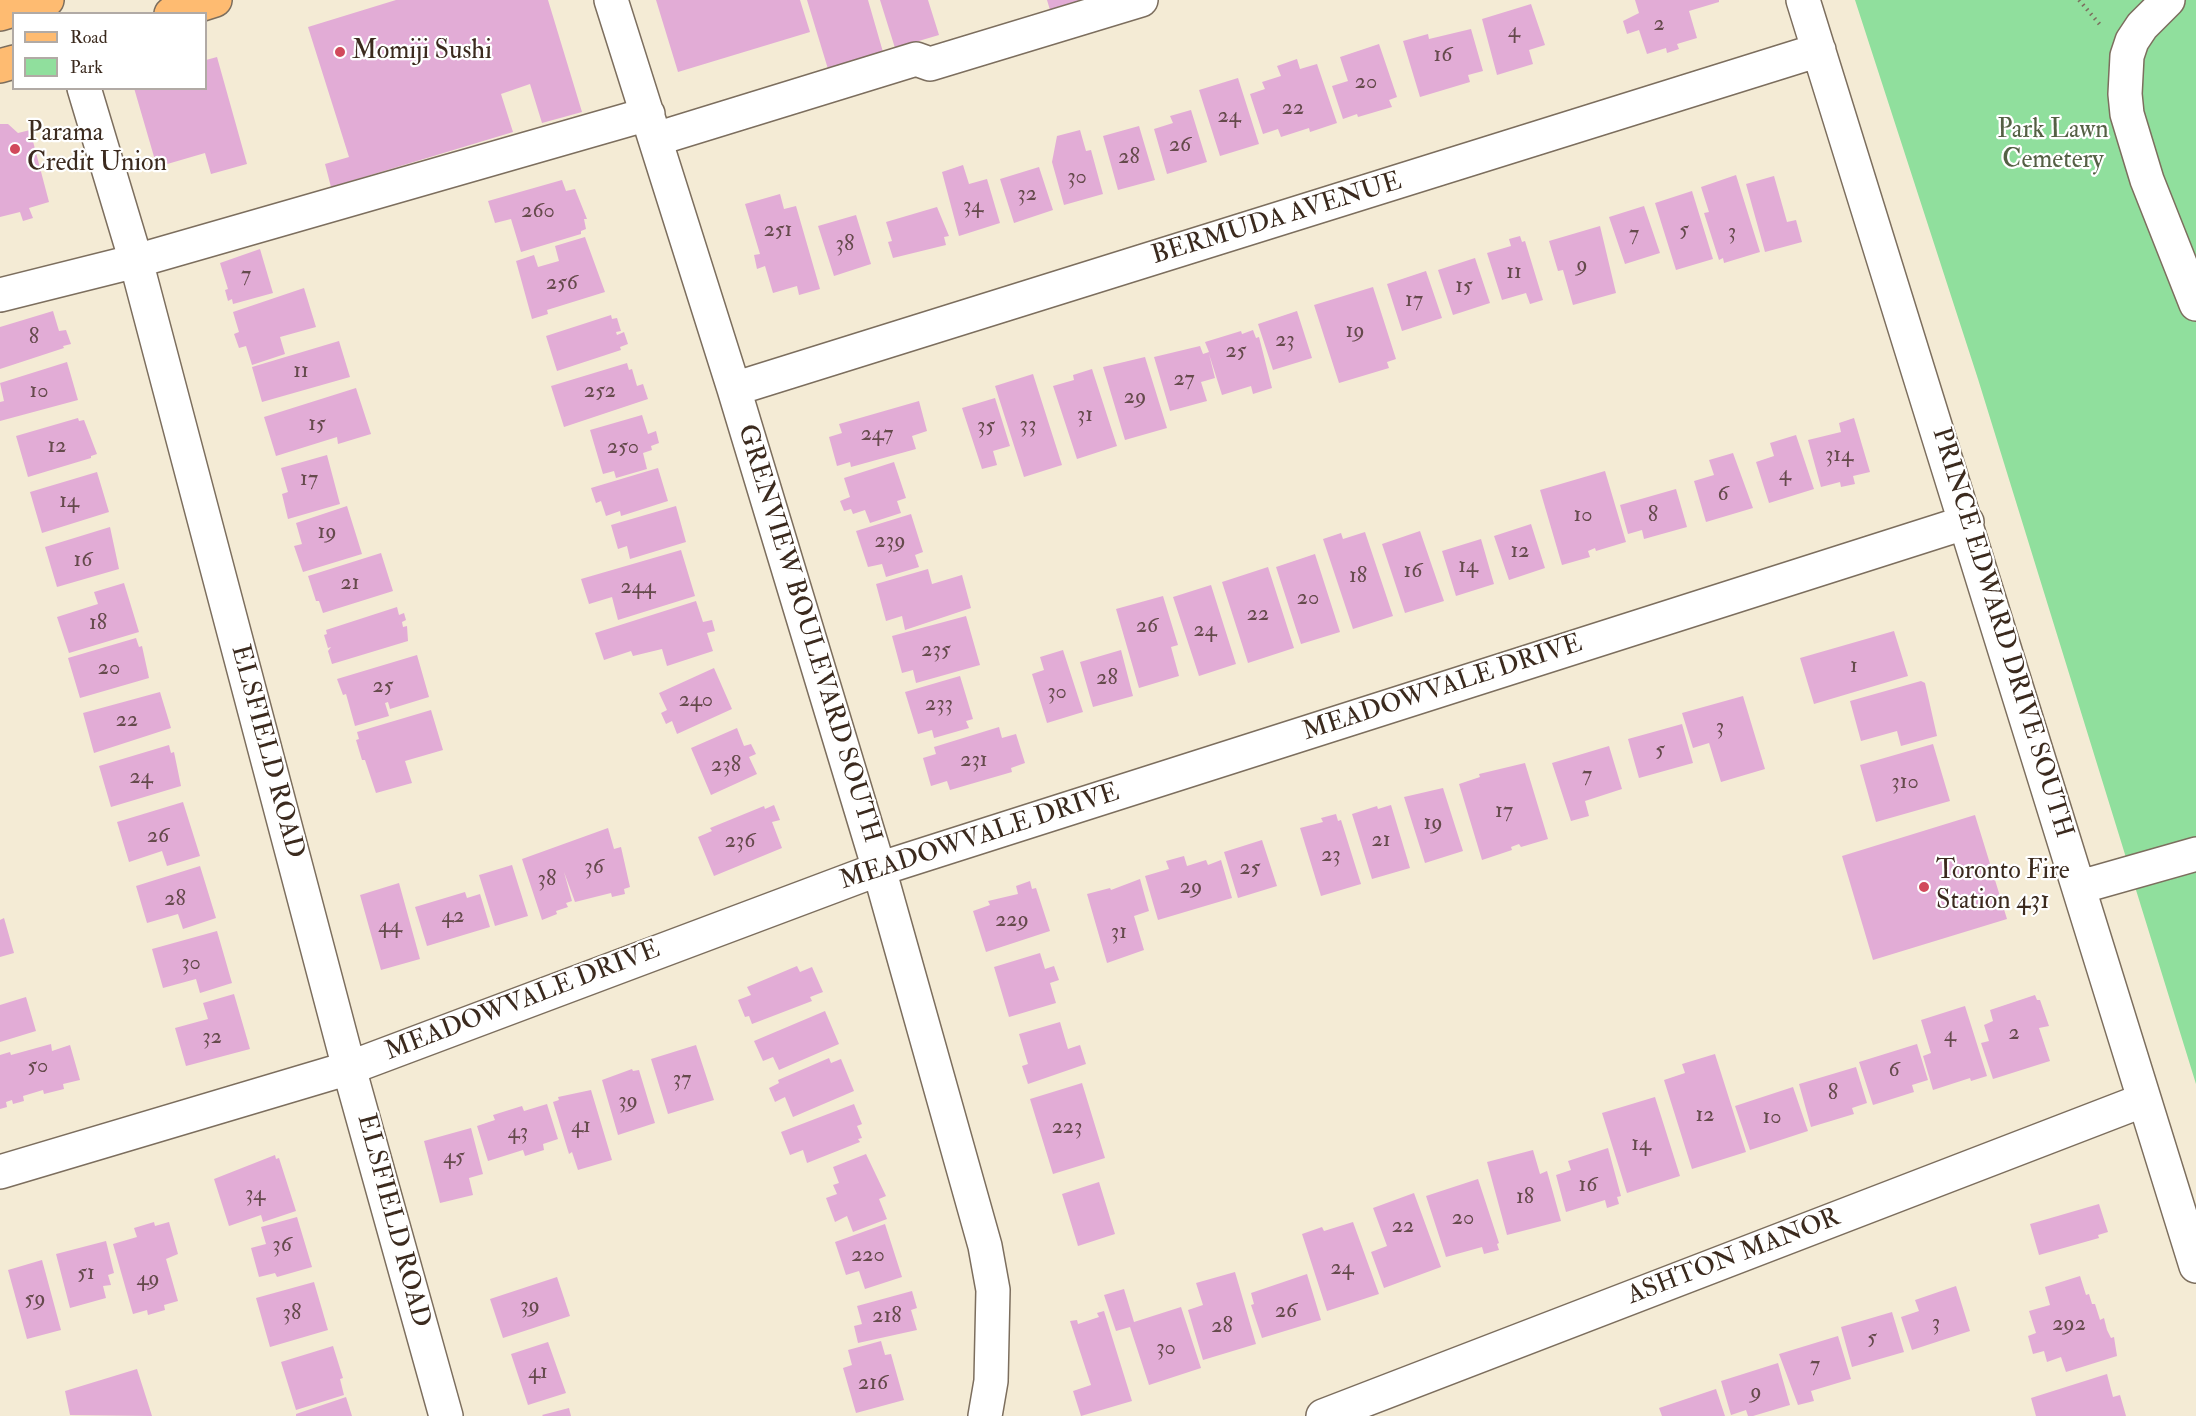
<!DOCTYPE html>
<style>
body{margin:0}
#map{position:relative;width:2196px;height:1416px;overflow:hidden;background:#f4ebd5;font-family:"IM FELL Double Pica",serif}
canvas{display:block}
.legend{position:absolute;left:12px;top:12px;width:195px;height:78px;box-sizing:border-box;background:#fff;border:2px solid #b1aaa5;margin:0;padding:8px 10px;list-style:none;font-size:18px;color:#3b2a1e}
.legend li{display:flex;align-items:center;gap:12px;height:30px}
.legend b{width:30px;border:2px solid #b1aaa5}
</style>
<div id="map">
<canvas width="2196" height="1416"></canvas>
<ul class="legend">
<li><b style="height:8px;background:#febb71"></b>Road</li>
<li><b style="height:16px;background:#90df9d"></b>Park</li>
</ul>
</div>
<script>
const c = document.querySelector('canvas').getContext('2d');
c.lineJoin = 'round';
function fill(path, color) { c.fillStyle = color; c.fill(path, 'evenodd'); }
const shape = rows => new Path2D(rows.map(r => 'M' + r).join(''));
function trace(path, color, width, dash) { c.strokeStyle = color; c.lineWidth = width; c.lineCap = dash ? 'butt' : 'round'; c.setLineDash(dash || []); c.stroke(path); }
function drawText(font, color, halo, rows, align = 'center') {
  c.font = font + ' "IM FELL Double Pica",serif'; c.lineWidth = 4.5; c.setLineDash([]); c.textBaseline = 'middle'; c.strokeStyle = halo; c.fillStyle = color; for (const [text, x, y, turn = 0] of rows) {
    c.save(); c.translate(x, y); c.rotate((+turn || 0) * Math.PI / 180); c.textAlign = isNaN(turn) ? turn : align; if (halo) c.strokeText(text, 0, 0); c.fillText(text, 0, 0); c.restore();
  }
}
const green = shape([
 [1855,0,2196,0,2196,1084,1978,379]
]);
const building = shape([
 [396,0,548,0,582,112,542,123,530,84,501,94,513,132,331,187,325,164,349,157,308,27],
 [656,0,800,0,810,32,678,72],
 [807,0,868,0,883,52,828,69],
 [880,0,928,0,939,35,895,48],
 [1047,0,1078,0,1079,1,1050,10],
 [1635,0,1719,0,1719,2,1689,11,1697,38,1677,44,1679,49,1667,53,1666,48,1647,54,1639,30,1627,34,1623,21,1639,13],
 [1531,4,1545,45,1529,50,1533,64,1497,75,1482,19],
 [1471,29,1483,71,1468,75,1470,82,1420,97,1403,41,1428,34,1429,39],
 [1379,44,1397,97,1389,100,1392,107,1358,117,1357,114,1343,119,1332,86,1348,81,1340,57],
 [217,57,247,164,211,174,205,153,157,167,134,88,206,88,206,60],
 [1297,59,1300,69,1317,64,1337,123,1310,132,1309,128,1281,137,1278,129,1263,134,1250,94,1265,89,1262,82,1281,76,1277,66],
 [1238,78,1259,144,1220,156,1199,90],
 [1191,110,1207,162,1167,174,1154,129,1173,123,1170,116],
 [0,124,8,124,18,133,30,130,49,202,29,208,33,218,23,221,20,212,0,217],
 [1139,126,1155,180,1118,190,1103,136],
 [1080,130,1086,151,1091,150,1103,194,1064,205,1052,162,1057,136],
 [963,165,969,184,987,179,1000,223,959,236,942,172],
 [1039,167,1053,210,1014,223,1000,179],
 [1736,175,1760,252,1724,263,1723,258,1719,260,1704,213,1709,212,1701,187],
 [1774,176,1787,222,1796,220,1802,242,1765,252,1746,184],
 [562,180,566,191,575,189,587,219,584,219,586,229,581,231,581,234,521,252,511,219,495,223,488,201],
 [1692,191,1713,259,1676,270,1655,203],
 [780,194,784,209,796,206,820,289,799,295,797,286,773,293,765,266,757,269,754,255,760,254,745,204],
 [1644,206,1660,253,1625,264,1609,217],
 [937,207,949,236,944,237,946,245,893,258,888,242,892,241,886,222],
 [856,215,871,264,834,276,818,226],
 [1600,226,1616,293,1573,305,1563,270,1558,271,1549,241],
 [1520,236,1522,242,1525,241,1543,300,1530,304,1526,293,1502,300,1487,253,1511,246,1509,239],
 [585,237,605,292,547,310,548,314,532,319,516,261,534,255,538,267,559,261,555,246],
 [260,249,273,293,233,304,232,299,228,301,225,290,228,289,220,263],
 [1475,258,1490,303,1453,315,1438,270],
 [1426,271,1442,318,1402,331,1387,284],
 [1373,287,1396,359,1387,362,1389,368,1339,383,1314,305],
 [304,288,316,327,280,337,285,354,252,365,246,346,239,348,234,334,239,332,233,312],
 [53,311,59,331,66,330,71,344,63,346,64,348,0,369,0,327],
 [1297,311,1312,358,1273,370,1258,324],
 [611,315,612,319,617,318,621,331,616,332,617,335,624,332,628,344,620,347,621,350,557,371,546,336],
 [1253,330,1256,338,1259,337,1272,388,1253,394,1251,386,1222,395,1209,354,1215,378,1201,382,1207,401,1170,411,1154,357,1200,346,1203,354,1209,352,1205,342,1241,331,1242,334],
 [339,341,350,377,262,402,252,367],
 [1145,357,1167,428,1125,440,1103,367],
 [67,362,78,400,0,421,0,402,4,401,0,383],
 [627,363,629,370,632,369,637,386,643,384,648,399,564,427,551,386],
 [1092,369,1117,446,1077,459,1053,386,1074,380,1073,375],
 [1033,374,1062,465,1024,477,995,386],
 [356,388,371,434,338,444,337,437,276,456,264,417],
 [995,398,1010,446,993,451,997,465,982,469,962,408],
 [919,401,927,431,912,436,916,449,851,467,850,462,837,466,829,437,842,433,839,424],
 [642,415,648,434,656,431,659,443,651,446,652,450,643,453,647,469,616,478,614,471,603,474,590,430],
 [78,418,79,421,84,420,97,454,91,456,91,458,28,477,16,436],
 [1854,418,1870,472,1853,476,1855,484,1841,487,1840,482,1821,487,1808,440,1841,432,1839,423],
 [1796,435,1814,489,1769,503,1756,462,1774,456,1770,443],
 [1733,453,1753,508,1706,522,1694,481,1714,475,1709,460],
 [327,455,340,504,288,519,282,494,288,492,281,468],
 [894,462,906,498,897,501,901,513,870,523,865,510,853,514,851,509,844,511,840,501,850,497,844,478],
 [658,468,668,501,621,516,620,511,606,516,601,501,596,503,591,488],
 [1605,471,1626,542,1596,551,1595,548,1588,551,1590,557,1562,565,1540,490],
 [97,472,109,512,42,533,30,492],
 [1676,489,1687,527,1644,539,1642,530,1628,534,1620,505],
 [347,506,362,554,303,572,294,546,302,544,296,523],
 [676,506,686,542,630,559,627,546,618,549,611,525],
 [911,514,923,552,915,555,919,567,886,577,882,564,868,567,856,531],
 [1531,524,1545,568,1509,580,1494,536],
 [110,527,119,569,57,587,45,547],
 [1420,531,1444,601,1405,613,1382,544],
 [1365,532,1393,616,1353,629,1323,539,1341,533,1343,539],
 [1481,539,1494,584,1456,596,1442,551],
 [681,550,695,596,618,620,612,597,589,604,581,579],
 [381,553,393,591,323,613,319,601,316,601,308,576],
 [1315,554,1340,632,1301,644,1276,567],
 [1268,567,1294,648,1248,663,1222,582],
 [928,569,932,584,962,575,971,608,905,630,902,616,886,621,876,584],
 [124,583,139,632,69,653,57,617,98,604,94,592],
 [1211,585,1236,664,1199,676,1173,597],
 [1163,596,1178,645,1171,647,1179,676,1139,688,1116,609],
 [696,601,703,622,712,620,715,631,707,633,713,651,667,666,662,649,633,656,631,651,604,660,595,633],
 [397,607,399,615,404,613,406,620,402,622,403,627,407,626,408,641,332,664,328,651,331,647,328,648,324,635,327,634,326,630],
 [966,616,980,665,916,683,913,670,902,673,892,636],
 [1894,631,1908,676,1814,704,1800,658],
 [136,638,139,647,142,646,149,678,80,698,68,658],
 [1063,650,1083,712,1047,723,1032,674,1044,670,1040,657],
 [1121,650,1133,696,1093,707,1080,662],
 [417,655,429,697,390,709,388,702,385,703,389,716,355,726,346,694,343,695,337,679],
 [714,668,732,709,677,734,672,721,666,724,661,713,667,710,659,693],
 [960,676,973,719,966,721,969,728,934,738,932,730,918,734,905,692],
 [1921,681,1925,683,1937,736,1901,746,1897,731,1861,741,1850,701],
 [160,692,171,728,94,753,83,713],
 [1743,696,1765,769,1721,782,1709,743,1693,748,1682,713],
 [431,710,443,750,405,761,412,783,376,793,365,760,362,760,356,740,359,739,357,732],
 [1682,724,1693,763,1639,778,1628,739],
 [999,727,1002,738,1016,734,1025,763,1011,768,1012,772,950,790,947,781,931,786,923,758,936,754,934,747],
 [737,728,744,746,751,744,756,754,749,757,757,774,711,795,691,748],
 [1933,744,1950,801,1876,822,1860,765],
 [169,745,171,753,174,752,181,786,111,807,99,766],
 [1609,746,1622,789,1585,801,1589,816,1571,821,1552,763],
 [1525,763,1548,839,1521,847,1519,844,1511,847,1512,850,1482,860,1459,784,1480,777,1479,774],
 [1443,788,1463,851,1425,863,1404,797],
 [183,802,200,856,167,866,162,851,129,862,117,822],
 [774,805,780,820,772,822,782,848,714,876,698,837,712,831,710,828,764,806,765,809],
 [1391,805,1410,868,1372,879,1352,814,1377,806,1378,809],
 [1336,814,1338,821,1341,820,1361,884,1321,896,1300,828,1323,822,1321,818],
 [1975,815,2007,919,1873,960,1842,856],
 [608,828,614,849,621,847,630,887,624,889,625,894,612,897,611,893,575,902,564,872,572,901,566,903,568,907,556,911,557,914,542,920,522,859],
 [1262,840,1277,886,1238,898,1224,852],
 [1184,856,1187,866,1206,860,1208,865,1221,860,1232,898,1158,920,1145,876,1169,869,1166,861],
 [512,865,528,916,495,926,479,875],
 [200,866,216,918,183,929,178,914,147,923,136,886],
 [1140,879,1149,911,1134,916,1144,950,1107,963,1087,894,1110,888,1111,890],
 [1030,881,1032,889,1036,888,1050,931,986,952,973,911,990,905,988,901,1018,894,1016,886],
 [399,883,420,959,381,970,360,895],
 [465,892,467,898,480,894,490,927,427,946,415,907],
 [4,918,14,953,0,957,0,920],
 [217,931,232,983,200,993,196,979,163,988,152,949],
 [1040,953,1045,969,1054,966,1059,980,1050,983,1056,1003,1009,1017,994,967],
 [797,966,800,972,812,967,823,992,810,997,812,1001,752,1024,749,1016,745,1017,738,1000,751,995,747,987],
 [234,994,250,1049,186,1066,175,1028,208,1019,203,1003],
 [2035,995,2037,1000,2040,1000,2049,1026,2039,1028,2050,1061,1993,1079,1981,1043,1989,1041,1984,1025,1993,1021,1990,1010],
 [26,997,36,1031,0,1042,0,1005],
 [1965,1006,1987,1076,1971,1081,1970,1078,1933,1090,1923,1056,1931,1053,1921,1020],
 [825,1011,839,1044,779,1070,773,1057,763,1061,754,1041],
 [1060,1022,1068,1049,1080,1045,1086,1064,1028,1084,1022,1066,1028,1064,1019,1034],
 [51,1044,52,1051,70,1045,80,1080,63,1084,64,1089,44,1094,43,1090,23,1096,24,1101,13,1104,12,1100,6,1102,7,1107,0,1109,0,1055,10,1052,11,1055],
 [1917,1044,1928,1080,1912,1085,1914,1092,1873,1105,1859,1062],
 [696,1045,714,1100,668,1114,651,1059],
 [1715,1054,1746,1152,1692,1169,1664,1080,1685,1073,1682,1064],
 [829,1058,831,1063,841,1059,854,1091,793,1117,785,1097,775,1102,769,1088,779,1083,778,1080],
 [1856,1067,1867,1103,1852,1108,1854,1114,1811,1127,1799,1084],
 [632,1069,633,1071,639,1070,655,1123,618,1135,602,1080],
 [1082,1083,1105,1158,1053,1174,1030,1099],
 [1793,1087,1808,1131,1750,1150,1735,1106],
 [591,1090,612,1160,578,1170,572,1152,569,1154,553,1102,559,1100,558,1097],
 [1655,1097,1680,1176,1627,1193,1602,1113],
 [547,1104,558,1139,543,1144,544,1150,525,1156,523,1150,488,1161,477,1126,495,1120,493,1115,522,1106,524,1111],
 [854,1104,862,1124,857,1126,862,1138,858,1139,860,1142,807,1163,803,1150,790,1155,781,1132],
 [471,1128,483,1174,469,1178,473,1195,440,1203,424,1141],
 [1608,1148,1621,1196,1617,1197,1619,1204,1607,1208,1605,1200,1566,1212,1556,1175,1571,1170,1568,1161],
 [1533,1150,1540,1174,1547,1171,1561,1221,1507,1235,1487,1162],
 [866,1154,886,1196,879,1199,887,1219,853,1232,847,1216,835,1222,826,1198,837,1194,833,1185,839,1183,833,1167],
 [275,1155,276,1159,279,1158,296,1211,263,1222,261,1215,229,1226,214,1179],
 [1478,1179,1499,1243,1497,1244,1499,1250,1484,1254,1482,1247,1446,1257,1426,1196],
 [1099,1182,1115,1234,1078,1246,1062,1194],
 [1414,1193,1441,1267,1384,1288,1371,1252,1387,1246,1373,1208],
 [2099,1204,2108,1232,2098,1235,2099,1238,2039,1255,2030,1224],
 [297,1217,312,1267,277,1277,275,1273,259,1277,251,1248,266,1244,261,1227],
 [154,1222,155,1226,169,1222,178,1254,166,1259,178,1301,164,1305,165,1310,148,1315,147,1310,133,1314,113,1244,137,1237,134,1228],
 [1353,1222,1379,1294,1327,1311,1302,1234,1322,1227,1324,1231],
 [885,1224,902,1277,865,1289,859,1271,846,1275,835,1242],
 [106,1241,114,1273,108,1275,111,1285,103,1286,106,1298,70,1308,56,1254],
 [42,1260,61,1330,27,1339,8,1270],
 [1235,1272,1256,1344,1203,1360,1188,1310,1203,1305,1196,1283],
 [1307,1274,1321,1320,1262,1338,1251,1305,1254,1304,1251,1293],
 [2080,1276,2086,1295,2089,1294,2092,1304,2095,1304,2100,1320,2104,1318,2107,1330,2111,1338,2114,1337,2117,1356,2066,1372,2061,1357,2047,1362,2044,1351,2033,1354,2028,1336,2036,1333,2029,1311,2050,1305,2045,1287],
 [557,1277,570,1316,503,1338,490,1299],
 [314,1282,328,1330,270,1347,256,1298],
 [1956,1286,1970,1331,1912,1350,1901,1317,1919,1311,1915,1300],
 [1124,1289,1134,1322,1181,1307,1201,1368,1149,1385,1130,1327,1116,1331,1104,1295],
 [912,1291,917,1308,911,1310,917,1330,858,1343,854,1326,862,1324,857,1306],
 [1104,1311,1132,1401,1081,1416,1073,1391,1091,1385,1070,1321,1077,1320,1078,1324,1099,1317,1097,1313],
 [1892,1312,1904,1352,1852,1367,1841,1327],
 [1838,1336,1851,1379,1811,1391,1814,1401,1798,1405,1779,1354],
 [881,1341,885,1355,891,1354,904,1400,856,1413,843,1368,852,1365,848,1350],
 [548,1342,566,1393,528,1405,511,1354],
 [333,1346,343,1378,340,1379,344,1395,296,1410,281,1362],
 [1778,1363,1790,1405,1753,1416,1748,1416,1746,1410,1731,1415,1721,1381],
 [137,1369,152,1416,70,1415,65,1391],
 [2107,1374,2113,1397,2120,1395,2126,1416,2036,1416,2031,1398],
 [1716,1389,1725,1416,1662,1416,1659,1408],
 [346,1397,352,1416,296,1416,296,1414],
 [569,1408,571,1416,543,1416,542,1415]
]);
const path = shape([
 [2079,0,2102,27]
]);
const minor = shape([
 [611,0,734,389,879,869,985,1246,993,1290,991,1381,985,1416],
 [1803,0,2196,1266],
 [2168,0,2142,26,2132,41,2127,56,2125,94,2127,114,2147,180,2196,304],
 [84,88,136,261,349,1068,446,1416],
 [656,139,916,59,930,64,1141,0],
 [0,295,136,261,648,114],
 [734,389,1819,50],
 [2080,887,2196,854],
 [0,1172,349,1068,879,869,1967,522],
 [1323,1416,2144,1100]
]);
const major = shape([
 [0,14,47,0],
 [171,14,215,0],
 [0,66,14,62]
]);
const markers = [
 [340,52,6,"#d1495b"],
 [15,149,6,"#d1495b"],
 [1924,887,6,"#d1495b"]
];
const numberNames = [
 ["2",1659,25],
 ["4",1514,32],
 ["16",1443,56],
 ["20",1366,83],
 ["22",1293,109],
 ["24",1229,117],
 ["26",1180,146],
 ["28",1129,158],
 ["30",1077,178],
 ["32",1027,195],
 ["34",973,207],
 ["260",538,212],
 ["251",778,231],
 ["5",1684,231],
 ["3",1732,233],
 ["7",1634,235],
 ["38",845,245],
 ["9",1582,266],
 ["11",1514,273],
 ["7",246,276],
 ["256",562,284],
 ["15",1464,287],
 ["17",1414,301],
 ["19",1355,332],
 ["8",34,338],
 ["23",1285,341],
 ["25",1236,352],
 ["11",301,372],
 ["27",1184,380],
 ["10",39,392],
 ["252",600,392],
 ["29",1135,398],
 ["31",1085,416],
 ["15",317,425],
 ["33",1028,426],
 ["35",986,427],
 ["247",877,435],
 ["12",57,447],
 ["250",623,448],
 ["314",1839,456],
 ["4",1785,475],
 ["17",309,480],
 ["6",1723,495],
 ["14",69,502],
 ["10",1583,516],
 ["8",1653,516],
 ["19",327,533],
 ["239",890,542],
 ["12",1520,552],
 ["16",83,561],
 ["14",1468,567],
 ["16",1413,572],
 ["18",1358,577],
 ["21",350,584],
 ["244",638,588],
 ["20",1308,599],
 ["22",1258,615],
 ["18",98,624],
 ["26",1147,627],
 ["24",1205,631],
 ["235",936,651],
 ["1",1854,667],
 ["20",109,669],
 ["28",1107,679],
 ["25",383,687],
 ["30",1057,693],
 ["240",696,701],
 ["233",939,705],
 ["22",127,721],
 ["3",1720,728],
 ["5",1660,751],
 ["231",974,761],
 ["238",726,766],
 ["7",1587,776],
 ["24",141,778],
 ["310",1905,783],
 ["17",1504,812],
 ["19",1433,824],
 ["26",158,837],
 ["21",1381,841],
 ["236",740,842],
 ["23",1331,856],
 ["36",594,868],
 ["25",1250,869],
 ["38",547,880],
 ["29",1191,888],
 ["28",175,900],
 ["42",453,917],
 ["229",1012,921],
 ["44",390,927],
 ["31",1119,933],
 ["30",191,964],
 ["2",2014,1034],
 ["4",1950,1036],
 ["32",212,1038],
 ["50",38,1067],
 ["6",1894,1071],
 ["37",682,1080],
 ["8",1833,1094],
 ["39",628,1102],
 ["12",1705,1116],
 ["10",1772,1118],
 ["41",581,1127],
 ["223",1067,1128],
 ["43",518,1133],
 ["14",1641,1145],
 ["45",454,1158],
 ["16",1588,1186],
 ["34",255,1195],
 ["18",1525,1198],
 ["20",1463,1219],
 ["22",1403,1227],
 ["36",282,1246],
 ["220",868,1256],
 ["24",1342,1269],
 ["51",86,1274],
 ["49",148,1280],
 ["59",35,1300],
 ["39",530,1307],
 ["26",1286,1312],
 ["38",292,1314],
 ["218",887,1317],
 ["3",1936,1324],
 ["292",2069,1325],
 ["28",1222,1327],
 ["5",1872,1339],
 ["30",1166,1349],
 ["7",1815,1366],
 ["41",538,1373],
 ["216",873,1384],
 ["9",1756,1393]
];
const poiNames = [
 ["Momiji Sushi",352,52],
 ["Parama",27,134],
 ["Credit Union",27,164],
 ["Toronto Fire",1936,872],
 ["Station 431",1936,902]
];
const parkNames = [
 ["Park Lawn",2053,131],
 ["Cemetery",2053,161]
];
const streetNames = [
 ["BERMUDA AVENUE",1277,220,-17],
 ["PRINCE EDWARD DRIVE SOUTH",2001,633,73],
 ["GRENVIEW BOULEVARD SOUTH",808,634,73],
 ["MEADOWVALE DRIVE",1443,689,-18],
 ["ELSFIELD ROAD",266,752,75],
 ["MEADOWVALE DRIVE",980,838,-18],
 ["MEADOWVALE DRIVE",523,1002,-21],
 ["ELSFIELD ROAD",392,1221,75],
 ["ASHTON MANOR",1734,1258,-21]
];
fill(green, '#90df9d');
fill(building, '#e2acd6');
trace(minor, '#7c6e5e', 36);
trace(major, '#7c6e5e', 36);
trace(path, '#7c6e5e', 4, [1.5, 4.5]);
trace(minor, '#fff', 33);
trace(major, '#febb71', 33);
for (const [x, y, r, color] of markers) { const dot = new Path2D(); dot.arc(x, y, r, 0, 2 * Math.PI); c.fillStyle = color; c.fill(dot); trace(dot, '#fff', 2); }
drawText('22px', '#654a4c', null, numberNames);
drawText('26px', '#3b2a1e', '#fff', poiNames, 'left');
drawText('26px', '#546044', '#fff', parkNames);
drawText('26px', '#3b2a1e', '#fff', streetNames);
</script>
